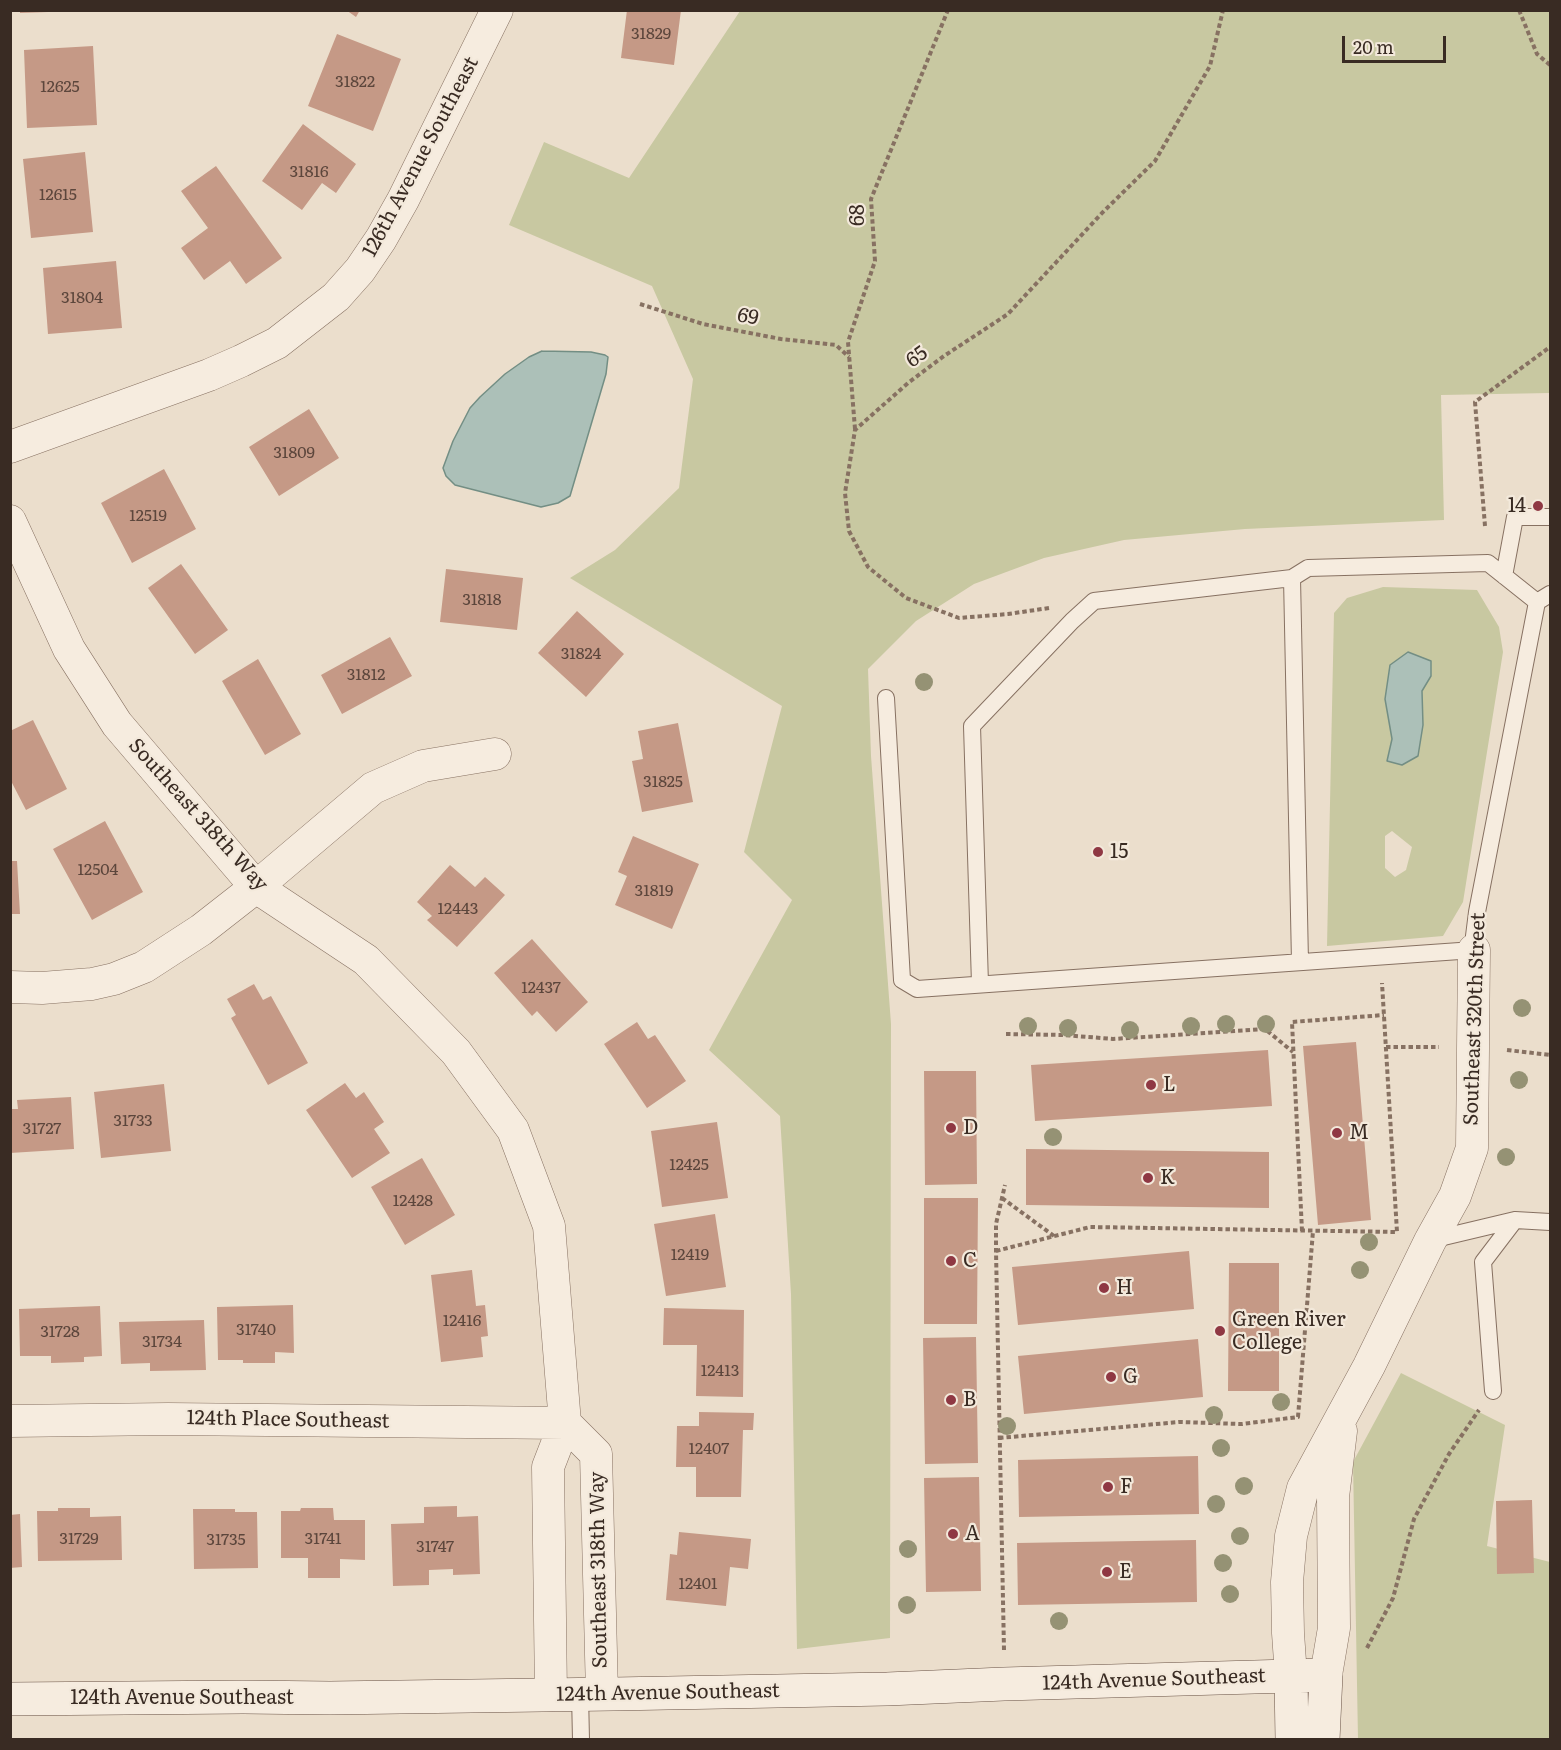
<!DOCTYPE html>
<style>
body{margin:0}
#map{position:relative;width:1561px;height:1750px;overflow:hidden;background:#ebdecc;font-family:Literata,serif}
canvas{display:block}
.frame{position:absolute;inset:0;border:12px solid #392b23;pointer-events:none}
.scale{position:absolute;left:1342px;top:36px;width:104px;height:27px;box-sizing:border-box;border:3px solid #392b23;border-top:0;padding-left:8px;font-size:18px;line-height:21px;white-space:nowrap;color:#392b23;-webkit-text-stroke:4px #f3e9db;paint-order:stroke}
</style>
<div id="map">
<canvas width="1561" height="1750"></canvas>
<div class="frame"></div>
<div class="scale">20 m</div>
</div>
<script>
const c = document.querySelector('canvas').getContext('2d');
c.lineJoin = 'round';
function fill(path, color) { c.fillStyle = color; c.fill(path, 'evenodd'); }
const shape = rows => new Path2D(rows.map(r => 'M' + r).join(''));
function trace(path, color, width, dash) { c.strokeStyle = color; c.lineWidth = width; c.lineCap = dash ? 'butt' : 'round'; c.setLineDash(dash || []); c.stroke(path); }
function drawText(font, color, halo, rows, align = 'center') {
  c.font = font + ' Literata,serif'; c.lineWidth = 4.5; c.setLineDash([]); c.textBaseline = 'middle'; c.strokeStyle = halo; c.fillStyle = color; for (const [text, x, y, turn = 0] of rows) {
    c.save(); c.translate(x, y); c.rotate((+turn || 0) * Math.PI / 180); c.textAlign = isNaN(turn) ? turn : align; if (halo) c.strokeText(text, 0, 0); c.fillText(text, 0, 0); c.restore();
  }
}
const green = shape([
 [740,11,1550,11,1550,393,1441,395,1444,520,1245,529,1124,540,1044,558,974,584,916,621,868,669,871,756,891,1024,890,1638,797,1649,791,1294,780,1116,709,1050,792,900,744,852,782,706,570,578,615,550,679,488,693,379,652,286,509,225,544,142,629,178],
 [1383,587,1477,590,1499,627,1503,652,1463,902,1443,936,1327,946,1334,613,1347,598],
 [1431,676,1421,690,1423,725,1388,761,1392,739,1385,699],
 [1392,831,1412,847,1406,870,1395,877,1385,868,1385,836],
 [1401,1373,1505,1425,1487,1546,1550,1562,1550,1739,1358,1739,1353,1462]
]);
const water = shape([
 [542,351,591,352,605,355,608,357,606,374,570,496,558,503,541,507,455,485,446,476,443,468,453,441,470,408,480,397,505,374,529,357,542,351],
 [1408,652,1431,661,1431,676,1422,691,1423,725,1418,756,1402,765,1387,761,1392,739,1385,699,1390,665,1408,652]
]);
const building = shape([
 [20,10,48,10,48,12,20,13],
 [346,10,360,10,356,17],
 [627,10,681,10,674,65,621,58],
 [337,34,401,59,373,131,308,106],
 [93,46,97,125,27,128,24,50],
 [303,124,356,164,336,193,322,183,302,210,262,181],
 [85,152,93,232,31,238,23,159],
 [216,166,282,258,246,284,230,261,204,280,181,248,208,228,181,191],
 [116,261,122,328,48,334,43,268],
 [309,409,339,458,279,496,249,447],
 [164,469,196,529,132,563,101,503],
 [181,564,228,630,195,654,148,588],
 [446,569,523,578,517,630,440,622],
 [577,611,624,654,586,697,538,653],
 [390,637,412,676,342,714,321,675],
 [258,659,301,734,265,755,222,681],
 [33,720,67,789,26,810,10,779,10,731],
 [678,723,693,802,642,812,632,761,643,759,638,731],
 [105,821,143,892,92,920,53,849],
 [633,836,699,864,672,929,615,905,627,876,618,872],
 [10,861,17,861,20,914,10,914],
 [450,865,475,887,485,877,505,895,457,947,427,920,432,916,417,902],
 [532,939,588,1002,556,1032,537,1011,532,1016,494,973],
 [254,984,263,1000,271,996,308,1063,268,1085,231,1018,236,1015,227,999],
 [637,1022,648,1039,655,1035,686,1081,647,1108,604,1044],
 [1356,1042,1371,1220,1318,1225,1303,1046],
 [1268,1050,1272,1106,1035,1121,1031,1065],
 [924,1071,976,1071,977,1184,925,1185],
 [345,1083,356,1098,364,1092,384,1122,374,1129,390,1153,352,1178,306,1110],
 [164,1084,171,1151,101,1158,94,1092],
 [71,1097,74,1149,10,1153,10,1109,18,1109,17,1100],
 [717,1122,728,1198,662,1207,651,1131],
 [1026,1149,1269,1152,1269,1208,1026,1205],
 [422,1158,455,1215,405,1245,371,1187],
 [924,1198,978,1198,977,1324,924,1324],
 [715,1214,726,1287,666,1296,654,1224],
 [1189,1251,1194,1309,1018,1325,1012,1267],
 [1229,1263,1279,1263,1279,1391,1228,1391],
 [472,1270,476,1306,485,1305,488,1336,481,1337,483,1357,441,1362,431,1275],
 [293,1305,294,1353,275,1352,275,1363,243,1363,243,1360,218,1360,217,1307],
 [100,1306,102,1356,84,1357,84,1362,51,1363,51,1356,20,1356,19,1309],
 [664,1308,744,1310,743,1397,696,1396,697,1345,663,1345],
 [204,1320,206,1370,150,1371,150,1363,121,1364,119,1322],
 [976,1337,978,1463,925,1464,923,1338],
 [1198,1339,1203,1397,1024,1414,1018,1356],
 [699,1412,754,1413,753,1430,743,1430,741,1497,696,1497,696,1467,676,1467,677,1426,699,1426],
 [1198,1456,1199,1514,1019,1517,1018,1460],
 [979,1477,981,1591,926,1592,924,1478],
 [1532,1500,1534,1573,1497,1574,1496,1501],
 [457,1506,457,1517,478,1516,480,1574,453,1575,453,1569,429,1570,429,1585,393,1586,391,1524,424,1523,424,1507],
 [58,1508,90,1508,90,1517,121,1516,122,1560,38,1561,37,1511,58,1511],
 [301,1508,333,1508,334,1520,365,1520,365,1560,340,1559,340,1578,308,1578,308,1558,281,1558,281,1511,300,1511],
 [193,1509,235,1509,235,1512,257,1512,258,1568,194,1569],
 [20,1514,22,1567,10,1568,10,1515],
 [679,1532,751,1539,748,1569,730,1567,726,1606,666,1600,670,1554,677,1555],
 [1196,1540,1197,1602,1018,1605,1017,1543]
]);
const path = shape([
 [1519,10,1537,54,1550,65],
 [640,304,703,324,781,339,836,345,849,357],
 [855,429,848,342,875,261,871,199,948,10],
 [1485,526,1475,402,1550,347],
 [1049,608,1008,614,959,618,906,598,868,567,849,531,845,493,855,430,908,383,944,356,1008,314,1102,213,1155,161,1210,66,1223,10],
 [1006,1034,1064,1035,1113,1039,1265,1029,1293,1052],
 [1386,1047,1439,1047],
 [1507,1050,1550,1055],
 [1002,1198,1054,1236],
 [1302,1231,1292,1022,1384,1015],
 [996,1251,1090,1227,1397,1232,1382,983],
 [999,1438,1179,1422,1242,1424,1298,1417,1313,1231],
 [1367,1648,1393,1598,1414,1519,1449,1454,1479,1410],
 [1004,1650,996,1251,996,1224,1005,1185]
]);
const lane = shape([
 [1504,576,1515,517,1550,517],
 [1537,602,1550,594],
 [886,698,902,980,917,989,1474,950,1474,936,1477,912,1537,602],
 [1300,962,1292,578,1308,568,1488,563,1537,602],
 [980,984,972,726,1072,621,1094,601,1292,578],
 [1431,1240,1515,1220,1550,1222],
 [1493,1391,1483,1262,1515,1220],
 [580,1694,581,1740]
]);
const street = shape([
 [10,447,209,375,241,361,277,343,336,297,360,270,381,239,403,200,497,10],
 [10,521,69,649,117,724,256,887,366,960,456,1052,513,1130,549,1226,565,1423,548,1467,551,1695],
 [10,987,42,988,92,984,114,979,144,967,201,930,256,887,373,788,423,766,495,754],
 [10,1421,168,1419,565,1423],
 [565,1423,596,1454,602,1694],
 [1326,1675,1334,1628,1333,1497,1341,1431],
 [1291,1676,1288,1633,1287,1582,1291,1536,1303,1488,1369,1366,1430,1241,1455,1196,1472,1148,1474,950]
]);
const secondary = shape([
 [1291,1676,1292,1740],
 [10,1699,243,1697,330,1698,613,1694,887,1689,1004,1684,1326,1675,1323,1740]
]);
const trees = [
 [924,682],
 [1522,1008],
 [1226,1024],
 [1266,1024],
 [1028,1026],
 [1191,1026],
 [1068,1028],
 [1130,1030],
 [1519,1080],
 [1053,1137],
 [1506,1157],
 [1369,1242],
 [1360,1270],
 [1281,1402],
 [1214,1415],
 [1007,1426],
 [1221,1448],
 [1244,1486],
 [1216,1504],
 [1240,1536],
 [908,1549],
 [1223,1563],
 [1230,1594],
 [907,1605],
 [1059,1621]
];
const markers = [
 [1538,506,6,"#8f3843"],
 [1098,852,6,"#8f3843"],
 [1151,1085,6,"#8f3843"],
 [951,1128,6,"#8f3843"],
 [1337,1133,6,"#8f3843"],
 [1148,1178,6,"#8f3843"],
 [951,1261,6,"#8f3843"],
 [1104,1288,6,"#8f3843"],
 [1220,1331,6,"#8f3843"],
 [1111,1377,6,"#8f3843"],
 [951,1400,6,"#8f3843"],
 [1108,1487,6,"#8f3843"],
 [953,1534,6,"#8f3843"],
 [1107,1572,6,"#8f3843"]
];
const numberNames = [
 ["31829",651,34],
 ["31822",355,82],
 ["12625",60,87],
 ["31816",309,172],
 ["12615",58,195],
 ["31804",82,298],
 ["31809",294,453],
 ["12519",148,516],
 ["31818",482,600],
 ["31824",581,654],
 ["31812",366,675],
 ["31825",663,782],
 ["12504",98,870],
 ["31819",654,891],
 ["12443",458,909],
 ["12437",541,988],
 ["31733",133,1121],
 ["31727",42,1129],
 ["12425",689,1165],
 ["12428",413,1201],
 ["12419",690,1255],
 ["12416",462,1321],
 ["31740",256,1330],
 ["31728",60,1332],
 ["31734",162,1342],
 ["12413",720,1371],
 ["12407",709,1449],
 ["31729",79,1539],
 ["31741",323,1539],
 ["31735",226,1540],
 ["31747",435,1547],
 ["12401",698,1584]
];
const streetNames = [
 ["126th Avenue Southeast",421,157,-62],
 ["68",858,215,-90],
 ["69",748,317,10],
 ["65",917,357,-37],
 ["Southeast 318th Way",198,815,48],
 ["Southeast 320th Street",1475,1019,-88],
 ["124th Place Southeast",288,1420,1],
 ["Southeast 318th Way",599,1570,-91],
 ["124th Avenue Southeast",1154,1680,-2],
 ["124th Avenue Southeast",668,1693,-1],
 ["124th Avenue Southeast",182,1698]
];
const poiNames = [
 ["14",1526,506,"right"],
 ["15",1110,852],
 ["L",1163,1085],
 ["D",963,1128],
 ["M",1349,1133],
 ["K",1160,1178],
 ["C",963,1261],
 ["H",1116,1288],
 ["Green River",1232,1320],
 ["College",1232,1343],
 ["G",1123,1377],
 ["B",963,1400],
 ["F",1120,1487],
 ["A",965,1534],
 ["E",1119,1572]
];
fill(green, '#c8c8a1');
fill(water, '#acc0b8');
trace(water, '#738e84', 1.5);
fill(building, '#c59986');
trace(lane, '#877162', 18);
trace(street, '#877162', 33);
trace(secondary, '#695245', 34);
trace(path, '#877162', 4, [4.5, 3]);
trace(lane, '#f6ecdf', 16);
trace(street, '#f6ecdf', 32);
trace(secondary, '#f6ecdf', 33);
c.fillStyle = '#959274';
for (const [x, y] of trees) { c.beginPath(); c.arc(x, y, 9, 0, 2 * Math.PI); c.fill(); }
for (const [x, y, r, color] of markers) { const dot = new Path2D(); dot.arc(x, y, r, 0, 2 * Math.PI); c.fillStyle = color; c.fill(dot); trace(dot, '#f3e9db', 2); }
drawText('16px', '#5c463c', null, numberNames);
drawText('20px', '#392b23', '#f3e9db', streetNames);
drawText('20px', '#392b23', '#f3e9db', poiNames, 'left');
</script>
